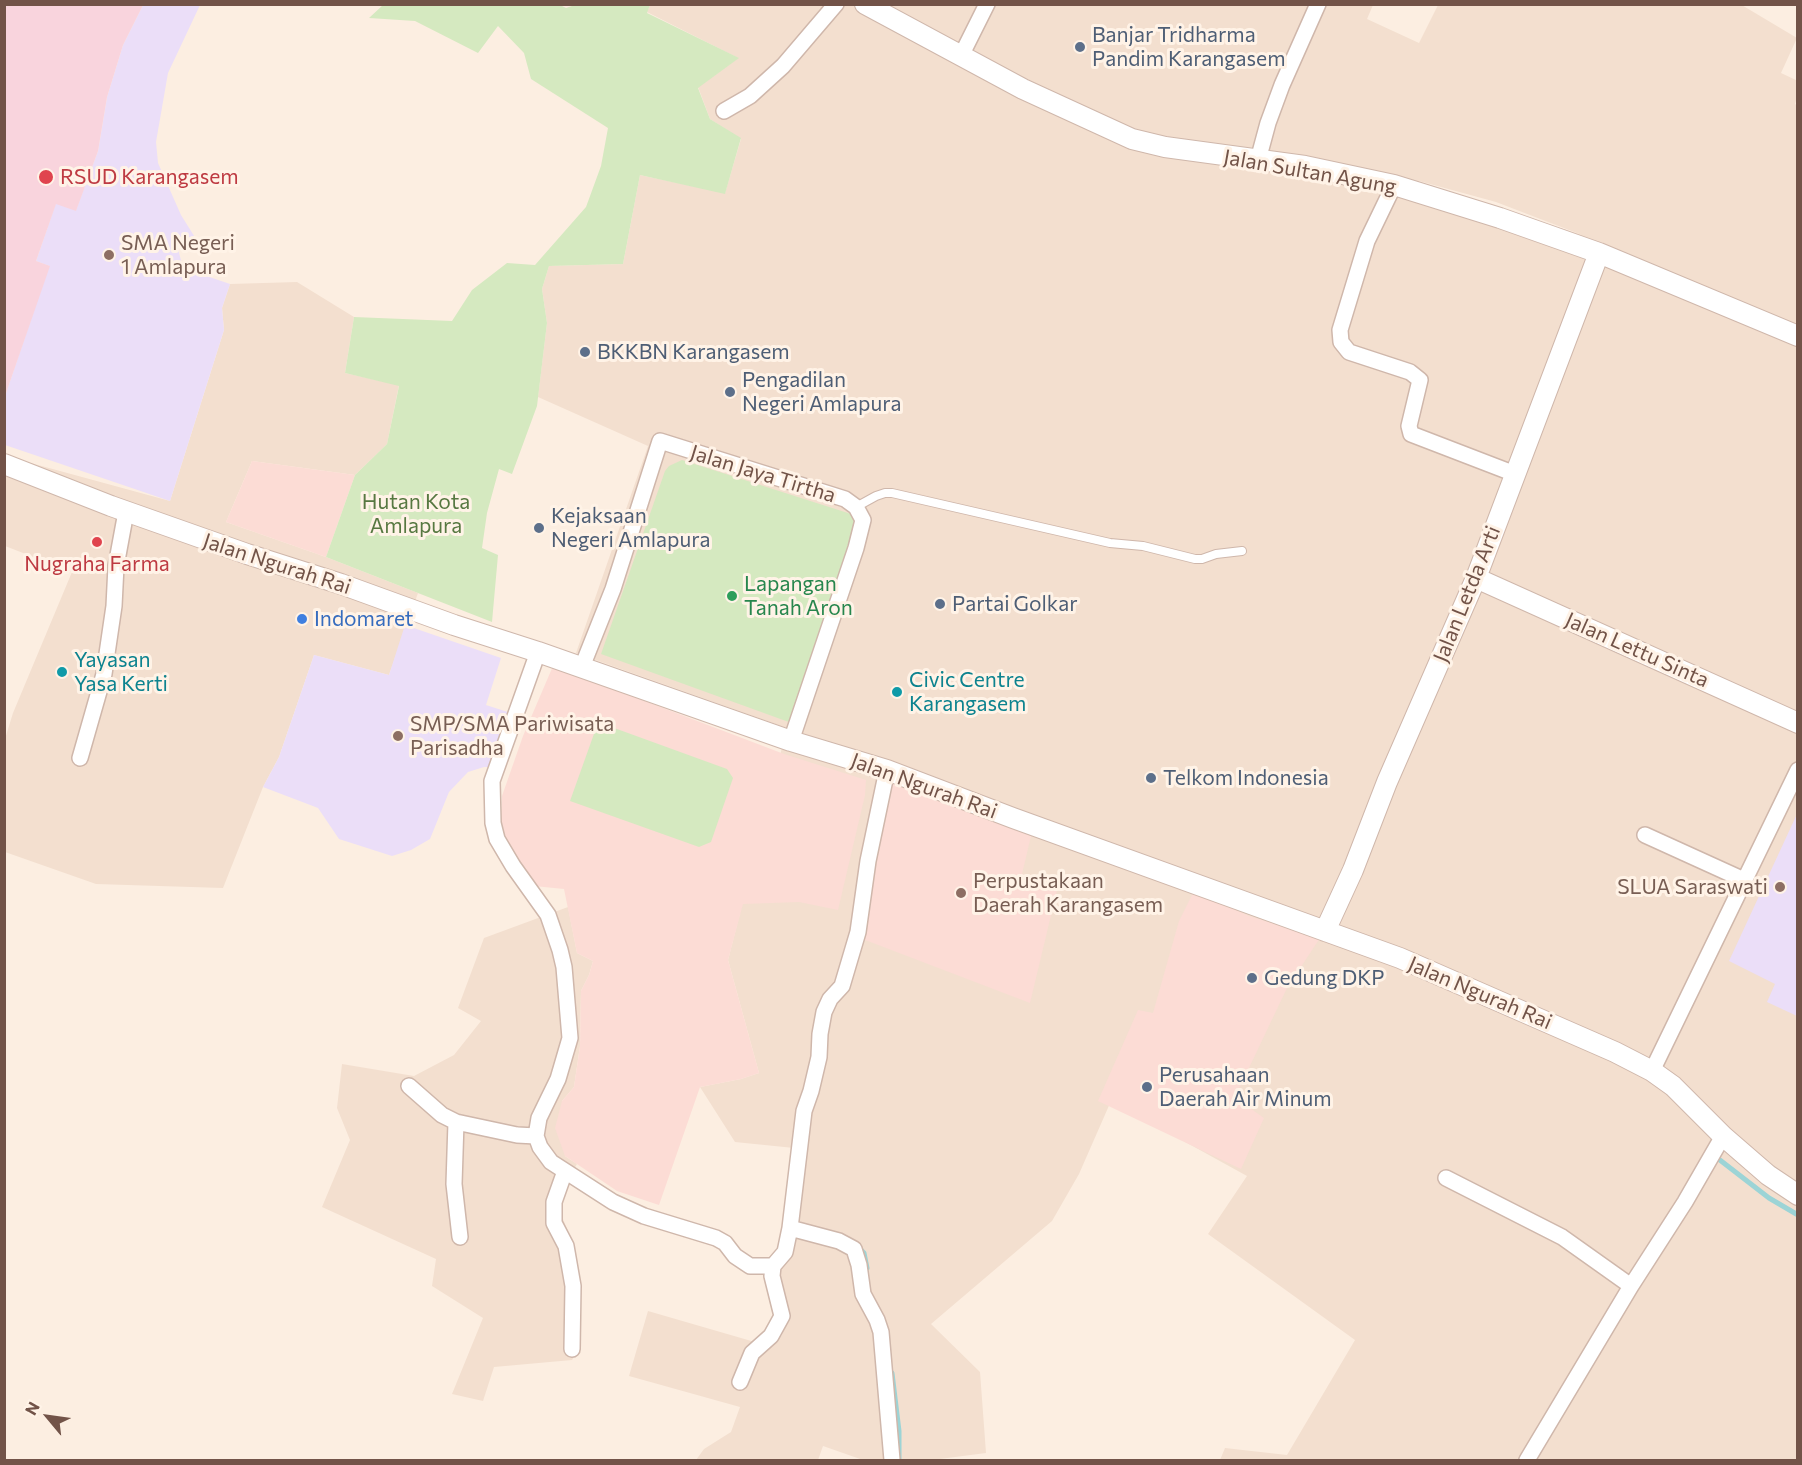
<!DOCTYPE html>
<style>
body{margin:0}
#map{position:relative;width:1802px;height:1465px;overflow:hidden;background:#fceee1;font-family:Commissioner,sans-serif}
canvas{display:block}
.frame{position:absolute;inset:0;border:6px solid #725348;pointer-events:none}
.north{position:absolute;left:18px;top:1387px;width:60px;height:60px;-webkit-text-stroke:4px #fff3e7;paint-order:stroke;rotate:299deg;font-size:16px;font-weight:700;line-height:24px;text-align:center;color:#725348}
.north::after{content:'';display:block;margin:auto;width:21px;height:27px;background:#725348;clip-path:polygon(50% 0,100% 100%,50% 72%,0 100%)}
</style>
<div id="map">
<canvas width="1802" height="1465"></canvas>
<div class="frame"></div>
<div class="north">N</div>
</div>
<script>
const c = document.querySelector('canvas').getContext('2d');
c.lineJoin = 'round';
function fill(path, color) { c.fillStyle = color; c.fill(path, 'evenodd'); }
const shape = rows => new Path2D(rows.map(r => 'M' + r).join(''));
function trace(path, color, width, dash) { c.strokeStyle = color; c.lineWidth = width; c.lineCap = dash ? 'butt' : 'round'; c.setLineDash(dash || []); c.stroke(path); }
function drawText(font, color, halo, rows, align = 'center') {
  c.font = font + ' Commissioner,sans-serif'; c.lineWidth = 6; c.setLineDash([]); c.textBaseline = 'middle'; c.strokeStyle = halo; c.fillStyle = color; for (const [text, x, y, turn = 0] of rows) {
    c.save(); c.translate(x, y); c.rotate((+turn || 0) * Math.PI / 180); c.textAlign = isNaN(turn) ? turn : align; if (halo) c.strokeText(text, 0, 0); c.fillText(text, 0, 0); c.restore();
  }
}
const residential = shape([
 [1740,4,1797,38,1781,73,1798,81,1797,97,1795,104,1798,106,1797,1460,1220,1460,1225,1448,1287,1455,1355,1340,1208,1234,1247,1176,1111,1101,1079,1174,1052,1221,931,1324,980,1372,986,1453,932,1460,863,1460,823,1446,818,1460,696,1460,704,1449,731,1432,740,1407,629,1376,648,1311,772,1347,782,1335,787,1310,775,1281,804,1149,735,1142,700,1087,741,1079,759,1073,728,960,787,728,576,653,648,446,538,397,547,323,542,289,549,266,623,264,640,175,725,193,741,139,710,119,698,87,738,58,647,12,650,5,1373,5,1367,19,1419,43,1438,5],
 [1419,181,1496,202,1582,235,1419,182],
 [297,282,354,317,345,373,399,385,387,444,355,475,252,461,226,522,326,557,418,593,389,675,314,655,279,757,263,787,223,888,96,884,5,852,5,739,13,713,72,572,5,546,5,456,170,501,224,330,222,308,230,284],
 [568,907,577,953,593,961,589,975,581,991,580,1046,574,1087,562,1101,565,1156,577,1164,555,1200,568,1231,578,1302,579,1349,572,1360,494,1367,483,1401,452,1394,483,1318,432,1286,436,1259,322,1207,350,1140,337,1108,342,1064,414,1076,454,1055,481,1021,458,1008,484,938]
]);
const commercial = shape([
 [252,461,355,475,326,557,226,522],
 [553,666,784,754,866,780,865,795,838,910,799,902,743,904,728,960,759,1073,741,1079,700,1087,659,1205,617,1191,565,1156,555,1128,562,1101,574,1087,580,1046,581,991,589,975,593,961,577,953,564,889,534,886,509,851,501,819,502,796,523,736],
 [888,781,978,814,1031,836,1022,874,1058,886,1030,1003,860,938],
 [1194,891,1249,916,1320,938,1287,988,1238,1091,1247,1106,1264,1118,1241,1169,1098,1101,1138,1010,1153,1013,1179,921]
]);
const education = shape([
 [143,5,200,5,168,73,156,142,158,163,181,215,196,239,178,249,183,268,230,284,222,308,224,330,170,501,5,445,5,396,49,266,36,261,56,203,76,210,98,151,107,97,123,45],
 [405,625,501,658,486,705,517,715,498,767,484,767,468,772,449,792,430,839,411,850,392,856,339,839,318,808,263,787,279,757,314,655,389,675],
 [1797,814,1797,1016,1767,1002,1775,984,1729,961]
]);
const medical = shape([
 [5,4,143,5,123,45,107,97,98,151,76,211,56,204,36,261,50,266,5,396]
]);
const green = shape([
 [560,5,566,8,578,4,650,5,647,13,739,58,698,88,710,119,741,138,725,194,640,175,623,264,549,266,542,289,547,323,537,406,512,474,499,469,487,513,482,548,498,555,492,622,326,557,355,475,387,444,399,386,345,373,354,317,452,321,472,290,507,263,535,265,586,207,601,166,608,128,531,79,524,53,498,26,478,53,415,21,369,18,383,5],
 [682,460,851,514,858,520,797,725,601,654,665,471,669,466],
 [606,725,727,769,733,778,711,842,699,847,570,801,595,731]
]);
const stream = shape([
 [1716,1157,1769,1198,1798,1215],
 [858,1247,864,1253,867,1268],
 [892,1373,899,1431,899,1460]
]);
const service = shape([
 [856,507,876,496,885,493,892,493,1110,543,1143,546,1195,559,1202,559,1216,554,1242,551]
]);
const minor = shape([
 [961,56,987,4],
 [724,111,750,96,783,66,836,4],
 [1258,160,1268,123,1282,85,1318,4],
 [1394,185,1367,241,1340,330,1341,342,1349,352,1410,372,1420,380,1409,426,1411,434,1515,474],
 [538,652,492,781,493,823,497,839,513,866,548,915,560,950,564,967,570,1038,558,1079,539,1118,536,1136,540,1147,551,1162,613,1202,644,1216,716,1238,725,1243,735,1256,750,1266,773,1266],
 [582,667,613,589,660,441,845,499,856,507,863,520,856,548,791,741],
 [80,758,104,674,114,606,116,566,126,512],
 [1645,835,1744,880],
 [1652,1071,1798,770],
 [409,1086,442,1115,456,1122,517,1135,536,1136],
 [456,1122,454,1184,460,1237],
 [565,1171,554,1202,554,1223,566,1246,573,1286,572,1349],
 [1446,1178,1562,1237,1631,1286],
 [790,1228,839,1241,854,1249,859,1265,863,1294,877,1320,881,1332,892,1460],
 [740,1382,752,1353,771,1336,782,1316,772,1276,773,1266,785,1252,790,1228,804,1111,811,1091,819,1057,820,1034,824,1012,830,999,842,986,858,932,868,861,887,770],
 [1527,1460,1631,1286,1685,1202,1723,1136]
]);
const tertiary = shape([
 [865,4,1023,89,1132,139,1165,147,1305,166,1394,185,1500,218,1599,253,1798,336],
 [4,464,111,506,247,554,341,584,454,625,538,652,791,741,887,770,1013,818,1400,958,1615,1052,1652,1071,1673,1086,1723,1136,1768,1175,1798,1195],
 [1476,578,1798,723],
 [1325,931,1353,870,1387,782,1476,578,1599,253]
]);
const markers = [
 [1080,47,6,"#5c6f8a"],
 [46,177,8,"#e0444e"],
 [109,255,6,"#8d6e63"],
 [585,352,6,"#5c6f8a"],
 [730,392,6,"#5c6f8a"],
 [539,528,6,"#5c6f8a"],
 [97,542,6,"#e0444e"],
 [732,596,6,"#2e9e5b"],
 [940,604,6,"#5c6f8a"],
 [302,619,6,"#3f7fe0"],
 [62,672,6,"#0f9aa8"],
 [897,692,6,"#0f9aa8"],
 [398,736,6,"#8d6e63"],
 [1151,778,6,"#5c6f8a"],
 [1780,887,6,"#8d6e63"],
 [961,893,6,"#8d6e63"],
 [1252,978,6,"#5c6f8a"],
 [1147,1087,6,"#5c6f8a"]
];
const serviceNames = [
 ["Banjar Tridharma",1092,35],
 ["Pandim Karangasem",1092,59],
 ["BKKBN Karangasem",597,352],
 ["Pengadilan",742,380],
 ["Negeri Amlapura",742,404],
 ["Kejaksaan",551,516],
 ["Negeri Amlapura",551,540],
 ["Partai Golkar",952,604],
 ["Telkom Indonesia",1163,778],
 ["Gedung DKP",1264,978],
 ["Perusahaan",1159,1075],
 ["Daerah Air Minum",1159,1099]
];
const streetNames = [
 ["Jalan Sultan Agung",1310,172,10],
 ["Jalan Jaya Tirtha",763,474,17],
 ["Jalan Ngurah Rai",277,564,18],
 ["Jalan Letda Arti",1467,594,-68],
 ["Jalan Lettu Sinta",1637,650,24],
 ["Jalan Ngurah Rai",924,786,20],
 ["Jalan Ngurah Rai",1480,993,23]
];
const healthNames = [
 ["RSUD Karangasem",60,177],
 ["Nugraha Farma",97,564,"center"]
];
const educationNames = [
 ["SMA Negeri",121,243],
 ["1 Amlapura",121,267],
 ["SMP/SMA Pariwisata",410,724],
 ["Parisadha",410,748],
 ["Perpustakaan",973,881],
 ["Daerah Karangasem",973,905],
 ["SLUA Saraswati",1768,887,"right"]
];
const parkNames = [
 ["Hutan Kota",416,502],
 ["Amlapura",416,526]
];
const leisureNames = [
 ["Lapangan",744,584],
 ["Tanah Aron",744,608]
];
const shopNames = [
 ["Indomaret",314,619]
];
const cultureNames = [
 ["Yayasan",74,660],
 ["Yasa Kerti",74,684],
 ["Civic Centre",909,680],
 ["Karangasem",909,704]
];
fill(residential, '#f3dfcf');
fill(commercial, '#fcdcd5');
fill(education, '#ebdef8');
fill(medical, '#f9d4dd');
fill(green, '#d5e9c0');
trace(stream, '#9cd4d6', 5);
trace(service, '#cfb7ab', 10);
trace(minor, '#cfb7ab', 18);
trace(tertiary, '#cfb7ab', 22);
trace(service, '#fff', 8);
trace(minor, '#fff', 15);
trace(tertiary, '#fff', 20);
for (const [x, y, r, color] of markers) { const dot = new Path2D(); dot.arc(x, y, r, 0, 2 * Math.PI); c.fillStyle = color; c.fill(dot); trace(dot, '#fff3e7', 2); }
drawText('21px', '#4e5e75', '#fff3e7', serviceNames, 'left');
drawText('21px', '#725348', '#fff3e7', streetNames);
drawText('21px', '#be3a42', '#fff3e7', healthNames, 'left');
drawText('21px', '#785e54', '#fff3e7', educationNames, 'left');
drawText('21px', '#577841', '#fff3e7', parkNames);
drawText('21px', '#27864d', '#fff3e7', leisureNames, 'left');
drawText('21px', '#366cbe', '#fff3e7', shopNames, 'left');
drawText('21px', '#0d838f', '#fff3e7', cultureNames, 'left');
</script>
